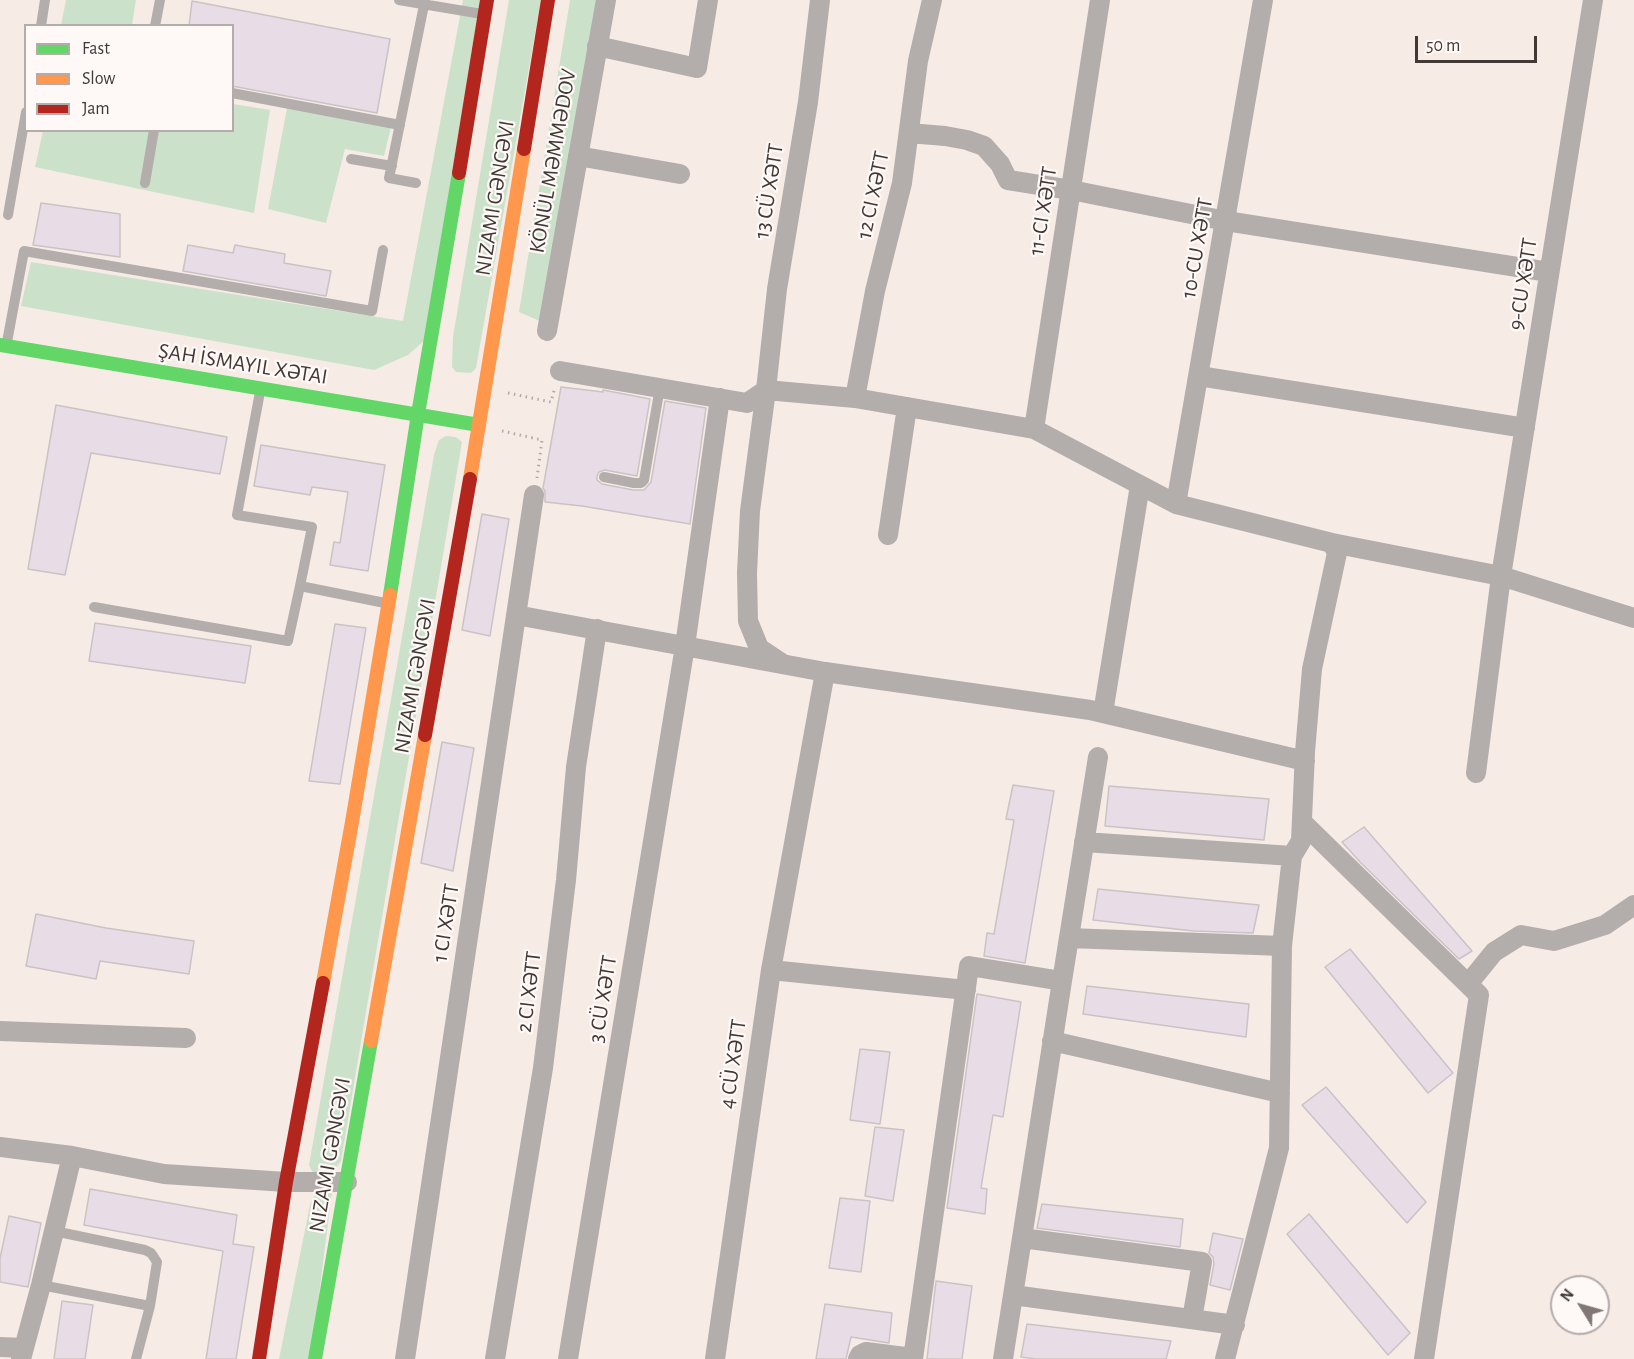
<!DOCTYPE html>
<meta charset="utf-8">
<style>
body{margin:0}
#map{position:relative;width:1634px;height:1359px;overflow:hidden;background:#f7ebe6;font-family:"Alegreya Sans",sans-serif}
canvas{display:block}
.legend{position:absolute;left:24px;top:24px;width:210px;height:108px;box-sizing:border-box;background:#fef9f7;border:2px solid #b3acaa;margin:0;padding:8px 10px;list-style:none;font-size:18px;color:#423936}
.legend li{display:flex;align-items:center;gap:12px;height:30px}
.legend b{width:30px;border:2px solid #b3acaa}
.north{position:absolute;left:1550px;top:1275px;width:60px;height:60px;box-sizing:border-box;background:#fef9f7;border:2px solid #b3acaa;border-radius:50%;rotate:307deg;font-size:16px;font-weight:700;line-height:24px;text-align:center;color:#423936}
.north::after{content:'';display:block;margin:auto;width:21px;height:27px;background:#817774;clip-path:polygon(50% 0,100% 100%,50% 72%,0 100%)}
.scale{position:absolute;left:1415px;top:36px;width:122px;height:27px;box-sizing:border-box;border:3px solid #423936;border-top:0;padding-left:8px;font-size:18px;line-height:21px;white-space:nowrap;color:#423936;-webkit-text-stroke:4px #fef9f7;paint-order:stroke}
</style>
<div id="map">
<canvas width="1634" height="1359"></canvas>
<ul class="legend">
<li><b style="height:8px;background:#63d668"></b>Fast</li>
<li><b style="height:8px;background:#ff974d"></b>Slow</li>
<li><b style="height:8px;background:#b3261e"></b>Jam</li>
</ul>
<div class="north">N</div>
<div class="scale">50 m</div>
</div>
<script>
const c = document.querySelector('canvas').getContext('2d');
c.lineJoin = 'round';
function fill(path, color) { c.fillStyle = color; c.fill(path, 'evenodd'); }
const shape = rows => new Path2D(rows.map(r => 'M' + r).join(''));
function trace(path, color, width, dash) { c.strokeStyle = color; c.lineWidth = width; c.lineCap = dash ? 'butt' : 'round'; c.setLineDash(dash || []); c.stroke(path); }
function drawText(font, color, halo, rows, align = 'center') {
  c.font = font + ' "Alegreya Sans",sans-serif'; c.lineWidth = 4.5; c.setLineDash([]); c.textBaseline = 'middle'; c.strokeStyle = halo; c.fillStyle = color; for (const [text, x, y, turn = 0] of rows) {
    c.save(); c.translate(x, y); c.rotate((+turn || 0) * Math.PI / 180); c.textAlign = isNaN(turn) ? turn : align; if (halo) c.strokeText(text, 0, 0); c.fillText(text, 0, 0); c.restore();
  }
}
const green = shape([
 [66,0,136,0,132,25,61,25],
 [463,0,480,0,425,340,408,355,374,370,21,306,31,262,403,321],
 [509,0,541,0,476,368,471,373,456,372,452,367,453,337],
 [570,0,599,0,542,322,519,312],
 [233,104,270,110,254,213,35,167,43,131,232,130],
 [287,108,392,123,384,156,345,149,326,223,268,209],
 [446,436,456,437,462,442,341,1161,331,1175,313,1173,309,1165,434,455,439,440],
 [322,1190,332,1191,311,1359,279,1359,310,1205,314,1196]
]);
const building = shape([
 [192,1,390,39,377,113,232,86,232,26,189,26,192,1],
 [41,203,120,214,120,257,33,245,41,203],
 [188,245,233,253,235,245,285,254,284,263,331,271,326,296,183,271,188,245],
 [561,387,603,392,603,390,650,399,637,476,605,470,599,472,597,476,597,480,602,484,633,490,644,490,651,482,665,401,706,408,690,524,582,506,545,502,545,491,543,488,561,387],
 [56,405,227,437,220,474,91,453,65,575,28,569,56,405],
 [261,445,385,465,368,571,330,565,334,542,340,543,348,492,312,487,310,495,254,486,261,445],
 [482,514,509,519,490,636,462,630,482,514],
 [95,623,251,646,245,683,89,661,95,623],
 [335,624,366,628,340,784,309,781,335,624],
 [442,742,474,748,453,871,421,863,442,742],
 [1013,785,1054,791,1025,963,984,956,987,933,994,934,1014,820,1006,819,1013,785],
 [1109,786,1269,799,1264,840,1105,826,1109,786],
 [1364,827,1472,951,1459,959,1360,862,1342,842,1364,827],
 [1098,889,1259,905,1253,933,1194,931,1093,920,1098,889],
 [36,914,106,928,194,941,189,974,100,961,96,979,26,966,36,914],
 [1350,949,1453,1073,1428,1093,1325,967,1350,949],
 [1087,986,1249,1004,1246,1037,1083,1014,1087,986],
 [977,994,1021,1002,1003,1117,993,1115,981,1188,987,1189,985,1214,947,1208,977,994],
 [860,1049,890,1052,880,1124,850,1120,860,1049],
 [1326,1087,1426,1202,1407,1223,1302,1105,1326,1087],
 [875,1127,904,1130,893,1201,865,1196,875,1127],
 [90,1189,237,1215,233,1244,254,1247,236,1359,206,1359,223,1251,84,1225,90,1189],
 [840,1198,870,1201,861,1272,829,1268,840,1198],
 [1042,1204,1183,1219,1180,1247,1037,1228,1042,1204],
 [1309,1214,1410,1333,1388,1355,1287,1234,1309,1214],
 [9,1216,41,1223,28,1287,0,1282,0,1258,9,1216],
 [1213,1233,1243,1239,1230,1290,1210,1285,1214,1264,1213,1257,1209,1253,1213,1233],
 [936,1281,972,1286,962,1359,927,1359,936,1281],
 [62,1301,93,1305,85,1359,54,1359,62,1301],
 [825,1304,892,1313,889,1343,851,1337,846,1359,816,1359,825,1304],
 [1027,1324,1171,1341,1166,1359,1036,1359,1021,1357,1027,1324]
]);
const path = shape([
 [508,393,551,402,555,387],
 [502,431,542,440,537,478]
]);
const lane = shape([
 [399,0,482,14],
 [41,26,45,0],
 [155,26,160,0],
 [232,93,400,125],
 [351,159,392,166],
 [145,183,154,130],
 [416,183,389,178,425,0],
 [8,215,26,112],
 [7,342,24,251,372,311,383,250],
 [260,392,237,515,312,527,300,586,385,603],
 [604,477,634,483,641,483,644,480,660,387],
 [94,607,288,641,300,586],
 [54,1231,145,1250,151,1253,157,1262,150,1306,136,1359],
 [41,1285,150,1306]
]);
const street = shape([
 [597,46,697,68,708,0],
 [909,133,945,136,967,140,984,146,1000,164,1008,180,1071,190,1226,221,1549,272],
 [578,156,680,174],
 [547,331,606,0],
 [560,371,747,403,766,390,855,398,1034,429,1176,504,1332,543,1501,576,1634,618],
 [1199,376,1525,428],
 [855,398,875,291,902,183,918,61,932,0],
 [1034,429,1100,0],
 [1176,504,1263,0],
 [888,535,907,407],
 [516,615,825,672],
 [783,664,759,648,748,621,747,573,750,511,766,390,777,289,808,102,820,0],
 [1103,713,1140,485],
 [1476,773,1501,576,1593,0],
 [1302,822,1479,995,1424,1359],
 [1084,842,1292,856],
 [1069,938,1282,946],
 [771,970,825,672,1090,710,1305,761],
 [1062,981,1098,757],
 [1468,984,1494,952,1521,935,1554,941,1605,925,1634,905],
 [0,1031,186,1038],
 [1052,1041,1280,1093],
 [0,1147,72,1156,164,1174,286,1182,347,1182],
 [1013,1295,1235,1325],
 [0,1347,24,1348],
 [21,1359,41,1285,72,1156],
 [405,1359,534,495],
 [495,1359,543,1068,566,880,576,767,597,629],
 [568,1359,685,646,720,398],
 [715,1359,771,970,966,990],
 [858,1359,860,1355,866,1352,913,1358],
 [913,1359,969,966,1062,981,1022,1238],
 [1003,1359,1022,1238,1202,1262,1192,1319],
 [1225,1359,1279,1148,1282,946,1292,856,1301,841,1305,752,1312,669,1337,553,1332,543]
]);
const fast = shape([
 [0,345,479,425],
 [390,595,418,414,459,173],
 [315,1359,371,1041]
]);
const slow = shape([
 [470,479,524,149],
 [323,983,352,822,390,595],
 [371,1041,425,735]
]);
const jam = shape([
 [524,149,548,0],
 [459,173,487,0],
 [425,735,470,479],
 [259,1359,286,1182,323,983]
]);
const streetNames = [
 ["KÖNÜL MƏMMƏDOV",553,161,-80],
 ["13 CÜ XƏTT",769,191,-81],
 ["12 CI XƏTT",873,195,-78],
 ["NIZAMI GƏNCƏVI",495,198,-81],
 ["11-CI XƏTT",1043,211,-81],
 ["10-CU XƏTT",1197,248,-80],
 ["9-CU XƏTT",1523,284,-81],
 ["ŞAH İSMAYIL XƏTAI",243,364,9],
 ["NIZAMI GƏNCƏVI",415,676,-80],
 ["1 CI XƏTT",446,923,-81],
 ["2 CI XƏTT",529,992,-83],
 ["3 CÜ XƏTT",603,999,-81],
 ["4 CÜ XƏTT",733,1064,-82],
 ["NIZAMI GƏNCƏVI",330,1155,-80]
];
fill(green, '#cce1ca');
fill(building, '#e8dde7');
trace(building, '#cac3c4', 1.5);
trace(path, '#b1aaa8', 3, [1.5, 4.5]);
trace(lane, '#b3aeab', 10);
trace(street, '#b3aeab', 20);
trace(fast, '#63d668', 14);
trace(slow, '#ff974d', 14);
trace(jam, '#b3261e', 14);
drawText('22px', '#423936', '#fef9f7', streetNames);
</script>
